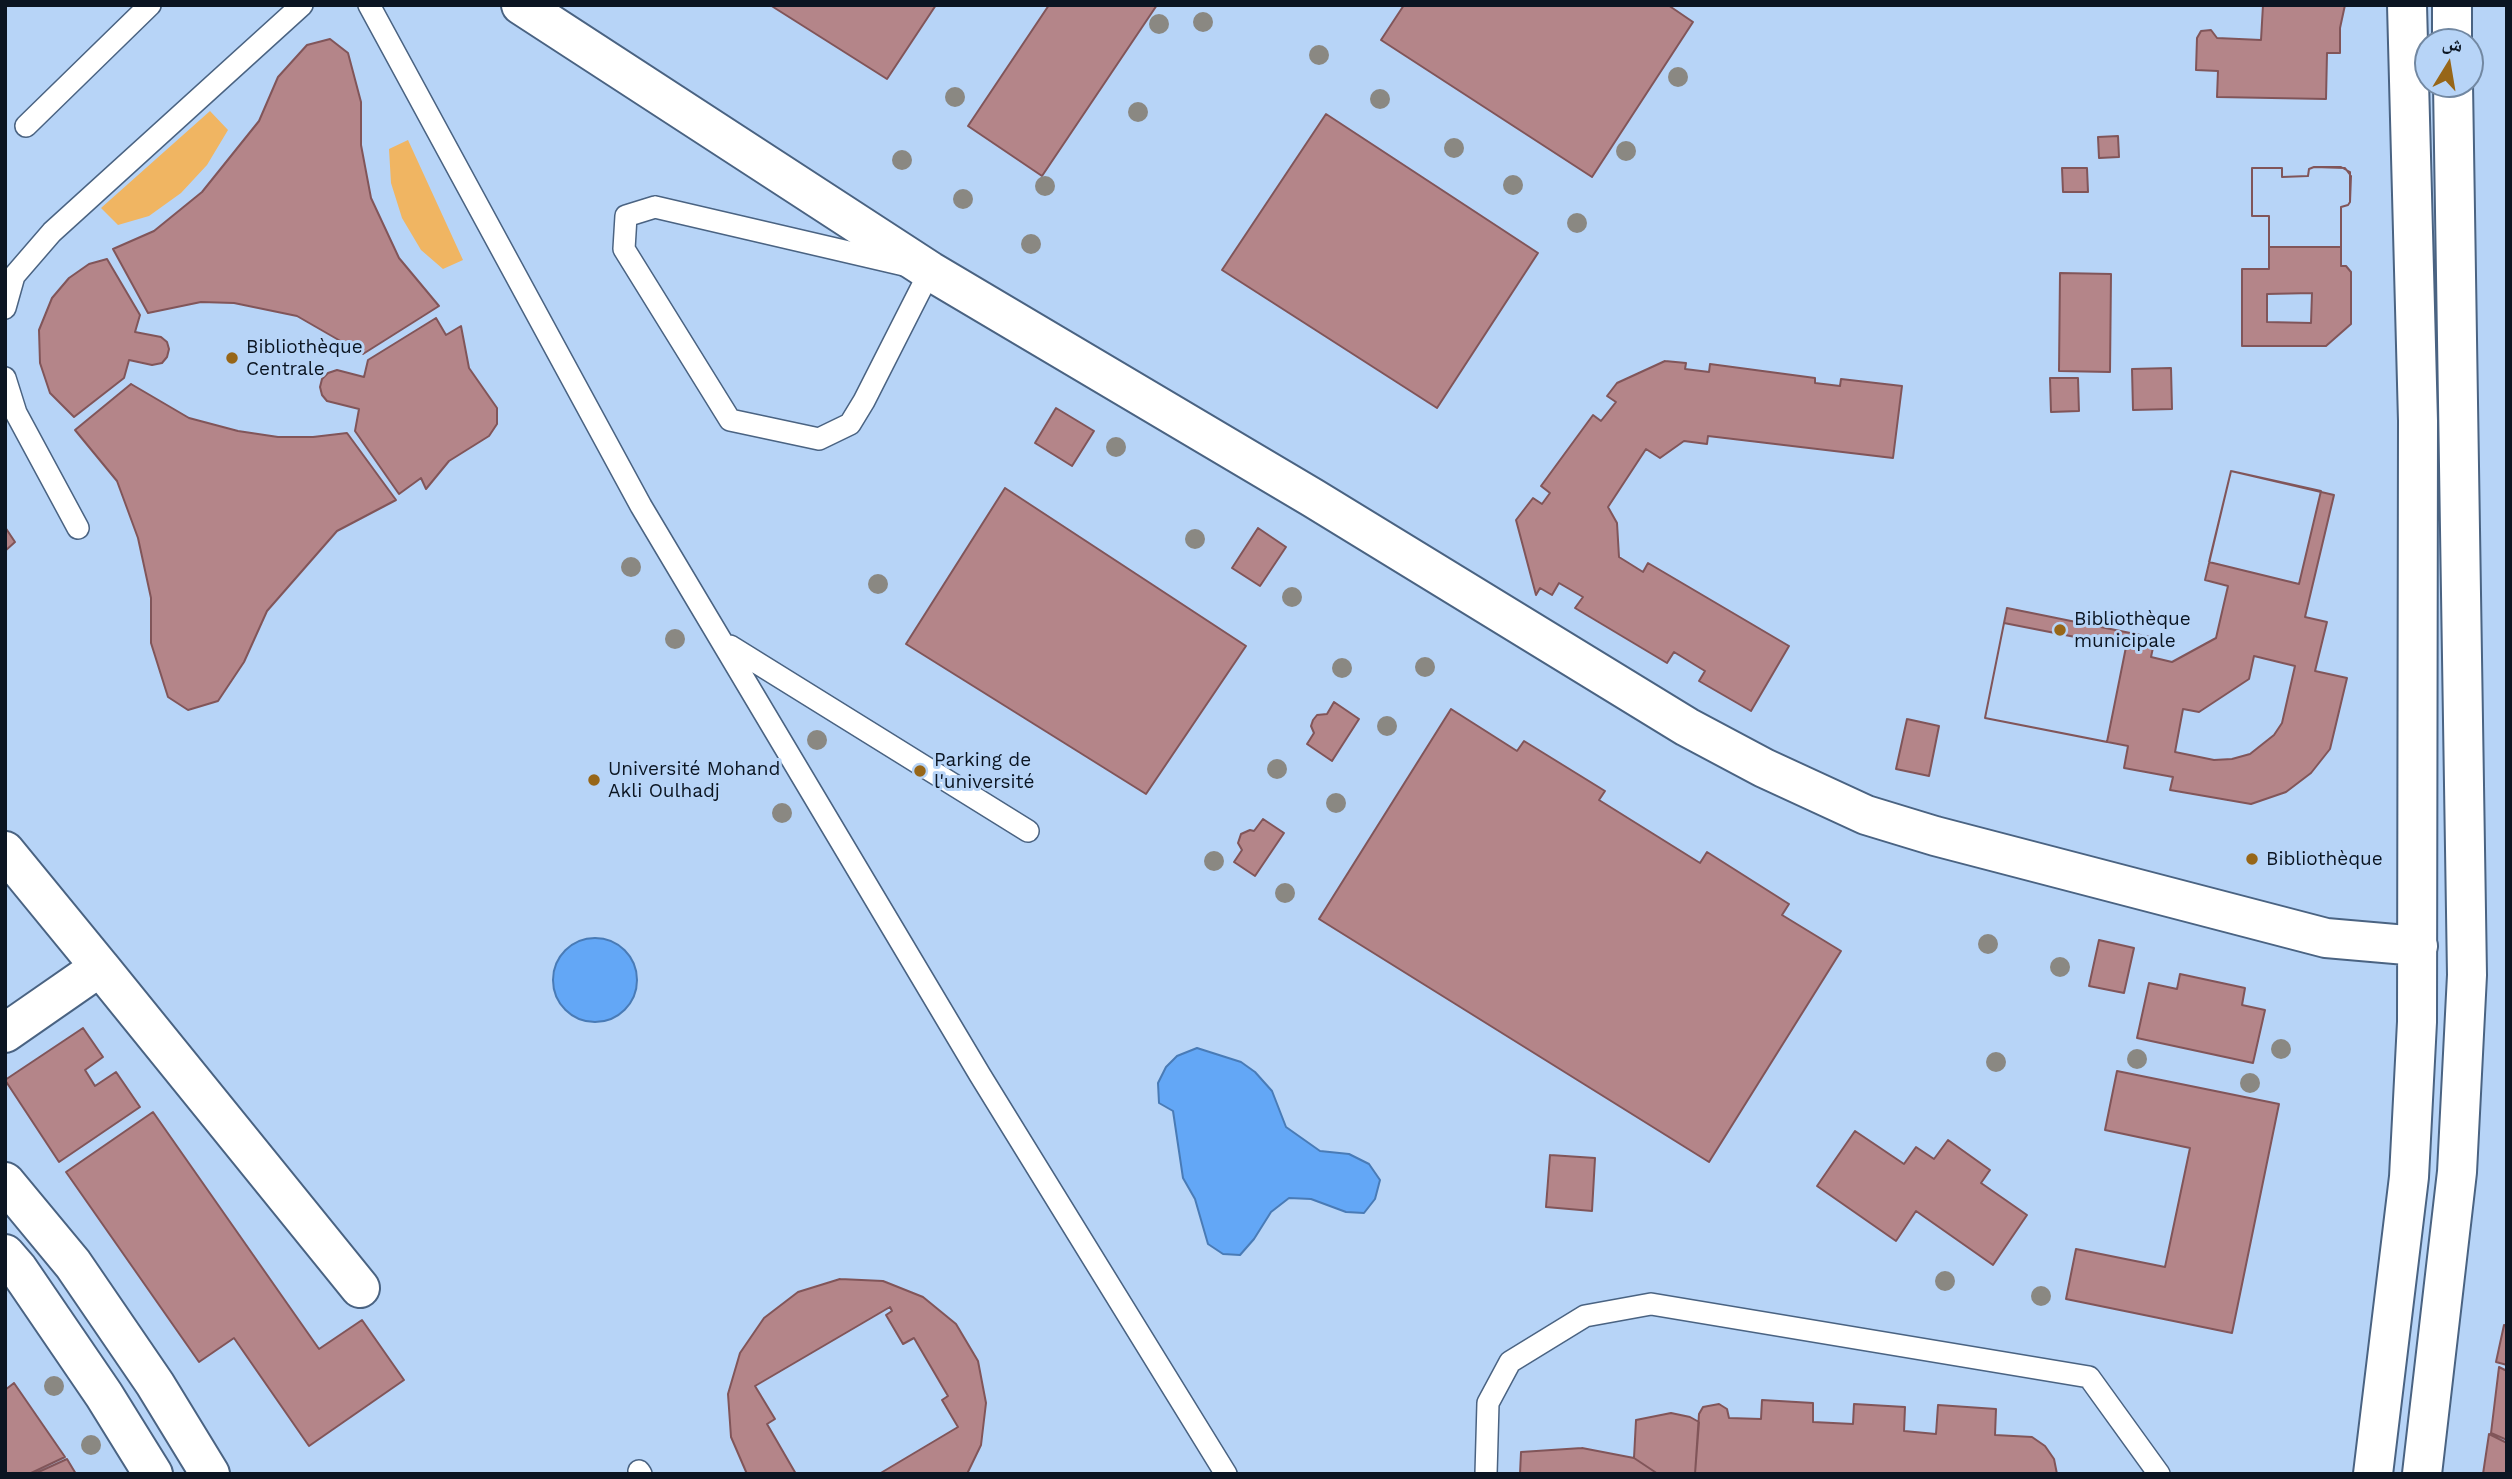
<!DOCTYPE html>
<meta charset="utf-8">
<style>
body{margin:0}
#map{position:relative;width:2512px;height:1479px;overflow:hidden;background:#b7d4f7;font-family:"Work Sans","Noto Naskh Arabic",sans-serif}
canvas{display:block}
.frame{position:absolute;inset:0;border:7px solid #0b1522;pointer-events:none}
.north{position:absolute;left:2414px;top:28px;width:70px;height:70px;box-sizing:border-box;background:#b7d4f7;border:2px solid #7288a2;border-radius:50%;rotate:11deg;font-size:19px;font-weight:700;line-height:28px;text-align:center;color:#0b1522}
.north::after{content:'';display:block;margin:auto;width:24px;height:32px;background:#976618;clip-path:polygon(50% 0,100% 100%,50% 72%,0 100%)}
</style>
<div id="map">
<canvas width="2512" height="1479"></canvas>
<div class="frame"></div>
<div class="north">ش</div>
</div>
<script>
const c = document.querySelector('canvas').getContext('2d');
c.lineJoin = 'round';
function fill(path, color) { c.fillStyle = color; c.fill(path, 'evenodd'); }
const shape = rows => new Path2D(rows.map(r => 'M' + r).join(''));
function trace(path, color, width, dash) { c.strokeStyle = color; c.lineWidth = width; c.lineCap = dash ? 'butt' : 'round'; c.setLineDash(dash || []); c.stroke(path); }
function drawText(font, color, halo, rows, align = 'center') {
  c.font = font + ' "Work Sans",sans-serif'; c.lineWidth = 6; c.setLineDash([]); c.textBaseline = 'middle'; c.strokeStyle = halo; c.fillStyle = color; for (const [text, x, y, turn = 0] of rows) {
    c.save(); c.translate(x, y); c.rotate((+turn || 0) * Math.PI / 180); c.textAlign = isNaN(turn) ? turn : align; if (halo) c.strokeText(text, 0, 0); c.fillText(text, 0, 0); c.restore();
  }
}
const green = shape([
 [210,111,228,130,207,165,181,193,149,216,118,225,101,208],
 [408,140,463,260,443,269,421,250,402,218,391,183,389,149]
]);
const water = shape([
 '553 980a42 42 0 1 1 84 0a42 42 0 1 1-84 0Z',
 [1197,1048,1241,1062,1255,1072,1272,1091,1286,1127,1320,1151,1349,1154,1369,1164,1380,1180,1375,1199,1364,1213,1346,1212,1311,1199,1289,1198,1271,1212,1254,1239,1240,1255,1223,1254,1208,1244,1195,1199,1183,1178,1173,1111,1159,1103,1158,1083,1166,1067,1177,1056,1197,1048]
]);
const building = shape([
 [770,5,936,5,887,79,770,5],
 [1049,5,1157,5,1042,176,968,126,1049,5],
 [1404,5,1668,5,1693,22,1592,177,1381,40,1404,5],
 [2263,5,2345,5,2340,28,2340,53,2327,53,2326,99,2217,97,2218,71,2196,70,2197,38,2201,31,2211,30,2217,38,2261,40,2263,5],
 [330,39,348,53,361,102,361,145,371,198,399,258,439,306,363,354,297,316,234,303,201,302,148,313,113,249,154,231,202,192,259,121,278,77,307,45,330,39],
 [1326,114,1538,253,1437,408,1222,270,1326,114],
 [2118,136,2119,157,2099,158,2098,137,2118,136],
 [2314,167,2345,168,2351,176,2350,202,2348,205,2341,207,2341,266,2346,266,2351,272,2351,324,2326,346,2242,346,2242,269,2269,269,2269,216,2252,216,2252,168,2282,168,2282,177,2308,176,2309,169,2314,167],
 [2314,167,2341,167,2350,172,2350,202,2348,205,2341,207,2341,247,2269,247,2269,216,2252,216,2252,168,2282,168,2282,177,2308,176,2309,169,2314,167],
 [2062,168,2087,168,2088,192,2063,192,2062,168],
 [107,259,140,315,135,332,161,337,167,342,169,349,167,357,162,363,152,365,129,360,124,378,74,417,50,393,40,363,39,330,52,298,69,278,89,264,107,259],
 [2060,273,2111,274,2110,372,2059,371,2060,273],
 [2312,293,2311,323,2267,322,2267,294,2312,293],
 [436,318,446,335,461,326,469,368,497,408,497,424,489,436,449,461,426,489,421,478,399,494,355,431,359,409,327,401,322,395,320,387,322,379,328,373,337,370,364,377,368,360,436,318],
 [1665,361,1686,363,1685,369,1709,372,1710,364,1815,378,1815,383,1840,386,1841,379,1902,386,1893,458,1708,436,1707,444,1684,441,1660,458,1646,449,1608,507,1617,523,1619,557,1643,572,1648,563,1789,646,1751,711,1699,681,1705,671,1674,652,1667,663,1575,608,1583,597,1559,583,1552,595,1540,588,1536,595,1516,520,1533,498,1542,504,1550,493,1541,486,1593,415,1601,421,1616,402,1607,396,1617,383,1665,361],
 [2171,368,2172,409,2133,410,2132,369,2171,368],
 [2050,378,2078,378,2079,411,2051,412,2050,378],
 [131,384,189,418,238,431,278,437,313,437,347,433,396,500,337,531,267,611,244,662,218,701,188,710,168,697,151,643,151,598,138,538,117,481,75,430,131,384],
 [1056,408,1094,431,1072,466,1035,443,1056,408],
 [2231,471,2334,495,2305,617,2327,622,2315,671,2347,678,2330,749,2311,773,2286,792,2251,804,2170,790,2173,777,2124,768,2128,746,1985,718,2007,608,2155,638,2151,657,2172,662,2216,638,2228,586,2205,580,2231,471],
 [2231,471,2321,491,2299,584,2209,562,2231,471],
 [1005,488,1246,646,1146,794,906,644,1005,488],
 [5,527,15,542,5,551,5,527],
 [1258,528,1286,547,1260,586,1232,568,1258,528],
 [2004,623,2126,647,2107,742,1985,718,2004,623],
 [2254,656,2295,666,2282,723,2274,735,2250,754,2232,759,2214,760,2175,752,2183,709,2199,712,2249,679,2254,656],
 [1334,702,1359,719,1332,761,1307,744,1314,733,1311,726,1313,720,1317,715,1327,714,1334,702],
 [1451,709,1517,751,1524,741,1605,791,1599,800,1700,863,1707,852,1789,904,1782,915,1841,951,1709,1162,1319,919,1451,709],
 [1907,719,1939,726,1929,776,1896,769,1907,719],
 [1263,819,1284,833,1255,876,1234,862,1242,850,1238,843,1241,834,1250,830,1254,831,1263,819],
 [2099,940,2134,948,2124,993,2089,986,2099,940],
 [2180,974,2245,988,2242,1005,2265,1010,2253,1063,2137,1038,2149,983,2177,989,2180,974],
 [83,1028,103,1057,85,1070,95,1086,116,1072,140,1107,59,1162,5,1080,83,1028],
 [2117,1071,2279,1104,2232,1333,2066,1299,2076,1249,2165,1267,2190,1148,2105,1130,2117,1071],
 [153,1112,319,1349,362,1320,404,1380,309,1446,234,1338,199,1362,66,1172,153,1112],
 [1855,1131,1904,1164,1916,1147,1934,1159,1948,1140,1990,1170,1981,1183,2027,1215,1993,1265,1916,1211,1896,1241,1817,1186,1855,1131],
 [1550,1155,1595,1158,1592,1211,1546,1207,1550,1155],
 [840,1279,883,1281,923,1297,956,1324,978,1361,986,1403,981,1445,967,1474,747,1474,731,1437,728,1394,740,1353,764,1318,798,1292,840,1279],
 [890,1307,892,1311,886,1315,903,1344,914,1338,948,1396,942,1400,958,1427,879,1474,796,1474,767,1424,775,1419,755,1386,890,1307],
 [2504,1325,2507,1326,2507,1365,2496,1362,2504,1325],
 [2499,1367,2507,1371,2507,1440,2491,1433,2499,1367],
 [14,1383,65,1457,29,1474,5,1474,5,1390,14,1383],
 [1762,1400,1813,1403,1813,1422,1853,1424,1854,1404,1905,1407,1904,1431,1936,1434,1938,1405,1996,1409,1995,1435,2032,1437,2045,1446,2054,1459,2057,1474,1695,1474,1699,1414,1703,1407,1719,1404,1727,1409,1729,1418,1761,1419,1762,1400],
 [1671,1413,1690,1417,1699,1422,1695,1474,1658,1474,1634,1458,1636,1420,1671,1413],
 [2489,1434,2507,1443,2507,1474,2483,1474,2489,1434],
 [1582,1448,1634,1458,1658,1474,1520,1474,1521,1452,1582,1448],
 [67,1459,76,1474,34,1474,67,1459]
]);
const service = shape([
 [369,5,641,506,980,1075,1226,1474],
 [26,126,150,5],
 [655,207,930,271,864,401,850,424,819,439,730,420,624,249,626,216,655,207],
 [5,308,14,276,52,232,302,5],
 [5,378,16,413,78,528],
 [730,646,1028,831],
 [639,1471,641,1474],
 [1486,1474,1488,1403,1510,1362,1585,1316,1651,1304,2089,1377,2159,1474]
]);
const minor = shape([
 [521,5,930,271,1313,498,1687,727,1764,768,1866,815,1935,836,2326,938,2418,946],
 [2452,5,2452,42],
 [5,851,100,967,5,1033],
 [100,967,360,1288],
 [5,1182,73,1264,155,1384,210,1474],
 [5,1254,18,1269,104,1395,153,1474],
 [2373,1474,2409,1177,2417,1022,2418,421,2407,5],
 [2422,1474,2457,1172,2467,975,2453,84]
]);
const trees = [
 [1203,22],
 [1159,24],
 [1319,55],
 [1678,77],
 [955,97],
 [1380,99],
 [1138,112],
 [1454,148],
 [1626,151],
 [902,160],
 [1513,185],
 [1045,186],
 [963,199],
 [1577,223],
 [1031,244],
 [1116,447],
 [1195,539],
 [631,567],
 [878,584],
 [1292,597],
 [675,639],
 [1425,667],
 [1342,668],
 [1387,726],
 [817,740],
 [1277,769],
 [1336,803],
 [782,813],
 [1214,861],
 [1285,893],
 [1988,944],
 [2060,967],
 [2281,1049],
 [2137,1059],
 [1996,1062],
 [2250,1083],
 [1945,1281],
 [2041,1296],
 [54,1386],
 [91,1445]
];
const markers = [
 [232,358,7,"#976618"],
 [2060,630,7,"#976618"],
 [920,771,7,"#976618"],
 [594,780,7,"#976618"],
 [2252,859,7,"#976618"]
];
const poiNames = [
 ["Bibliothèque",246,347],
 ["Centrale",246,369],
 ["Bibliothèque",2074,619],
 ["municipale",2074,641],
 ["Parking de",934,760],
 ["l'université",934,782],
 ["Université Mohand",608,769],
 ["Akli Oulhadj",608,791],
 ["Bibliothèque",2266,859]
];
fill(green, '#f0b562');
fill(water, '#63a7f6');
trace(water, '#497bb6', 2);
fill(building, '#b48589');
trace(building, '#815559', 2);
trace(service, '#4a6382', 24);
trace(minor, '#4a6382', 42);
trace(service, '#fff', 21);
trace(minor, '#fff', 38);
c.fillStyle = '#8a8882';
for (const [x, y] of trees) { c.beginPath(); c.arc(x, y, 10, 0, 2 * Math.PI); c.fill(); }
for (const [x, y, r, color] of markers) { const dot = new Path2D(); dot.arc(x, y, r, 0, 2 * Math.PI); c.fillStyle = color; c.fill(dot); trace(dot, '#b7d4f7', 2.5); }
drawText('19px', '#0b1522', '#b7d4f7', poiNames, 'left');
</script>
